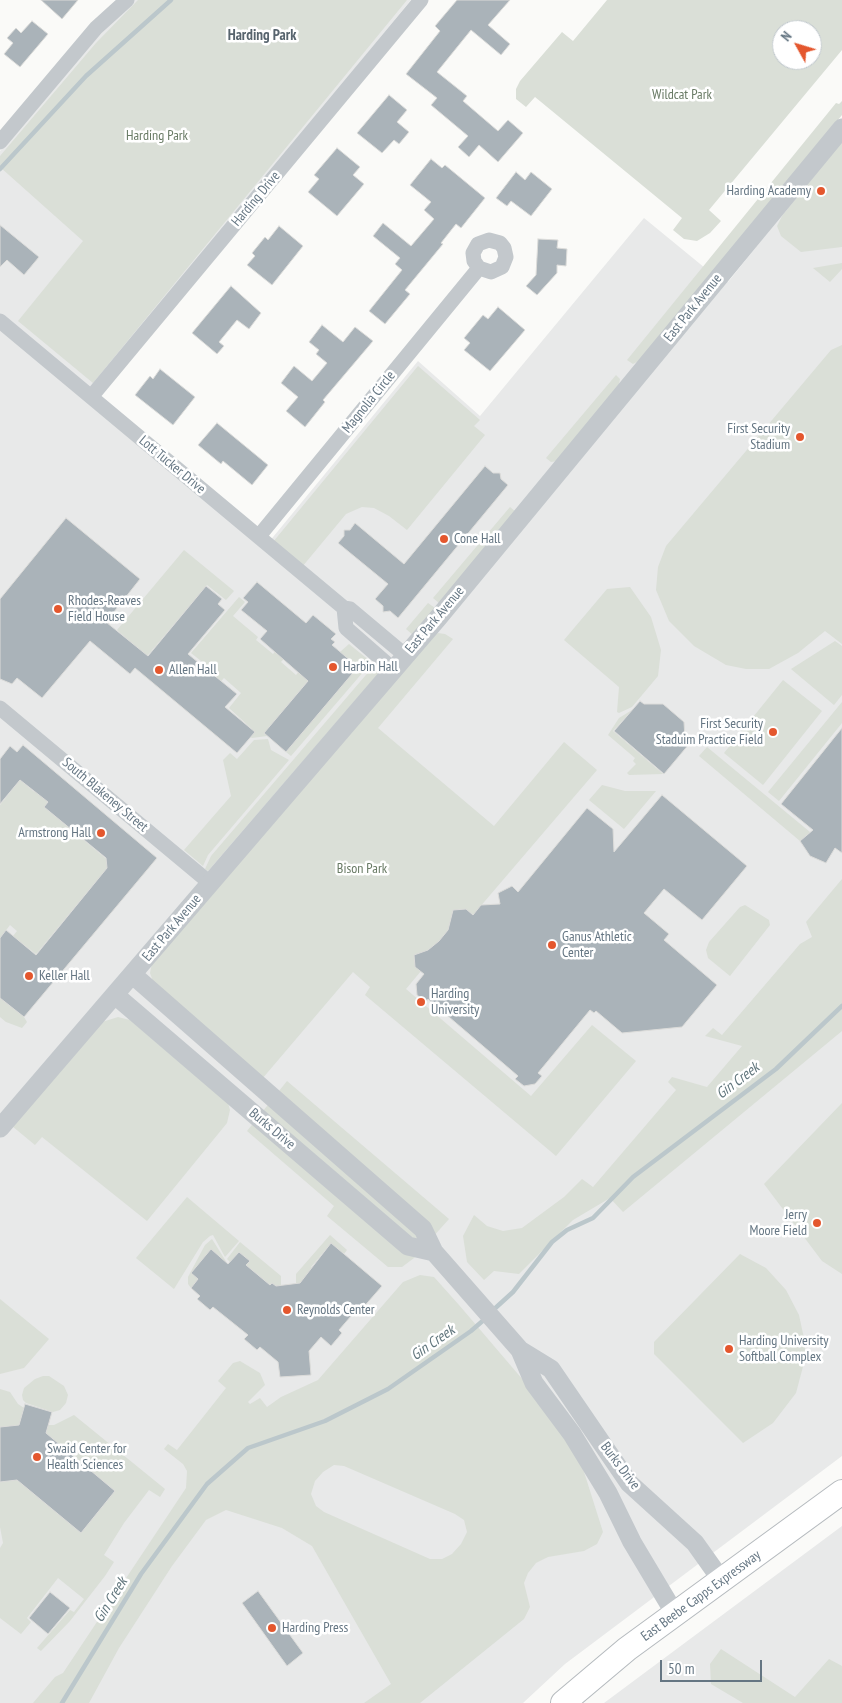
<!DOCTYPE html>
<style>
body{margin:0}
#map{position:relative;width:842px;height:1703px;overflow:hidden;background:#fafaf8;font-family:"PT Sans Narrow",sans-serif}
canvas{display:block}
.north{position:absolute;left:772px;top:20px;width:50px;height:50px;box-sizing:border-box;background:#fff;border:1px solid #c1c8cd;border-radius:50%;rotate:309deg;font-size:14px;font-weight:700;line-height:20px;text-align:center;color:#657683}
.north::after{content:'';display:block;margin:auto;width:18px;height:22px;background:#e4572e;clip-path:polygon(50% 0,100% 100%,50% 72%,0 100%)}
.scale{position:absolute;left:660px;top:1660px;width:102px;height:22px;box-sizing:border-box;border:2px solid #657683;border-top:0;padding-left:6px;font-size:15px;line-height:18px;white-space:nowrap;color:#657683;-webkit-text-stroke:4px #fff;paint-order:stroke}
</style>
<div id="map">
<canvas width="842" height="1703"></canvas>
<div class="north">N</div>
<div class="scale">50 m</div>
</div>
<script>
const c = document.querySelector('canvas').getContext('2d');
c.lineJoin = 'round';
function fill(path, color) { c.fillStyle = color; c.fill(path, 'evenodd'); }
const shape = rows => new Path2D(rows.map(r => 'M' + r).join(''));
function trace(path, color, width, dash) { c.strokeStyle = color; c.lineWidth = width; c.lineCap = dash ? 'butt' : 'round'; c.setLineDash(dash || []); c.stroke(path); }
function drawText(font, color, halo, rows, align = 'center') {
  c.font = font + ' "PT Sans Narrow",sans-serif'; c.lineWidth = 5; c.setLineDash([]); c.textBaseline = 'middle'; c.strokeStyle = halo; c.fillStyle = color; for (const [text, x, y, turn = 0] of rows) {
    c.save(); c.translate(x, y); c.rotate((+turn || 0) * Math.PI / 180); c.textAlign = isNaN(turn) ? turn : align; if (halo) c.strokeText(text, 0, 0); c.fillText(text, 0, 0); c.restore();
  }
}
const built = shape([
 [134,0,411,0,85,398,264,548,418,361,480,416,644,218,716,277,728,282,842,140,842,1456,565,1664,523,1703,0,1703,0,151,94,40],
 [842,1526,842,1703,604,1703]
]);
const green = shape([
 [138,0,407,0,93,383,18,321,83,241,0,167,0,156,96,43],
 [607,0,842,0,842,50,709,210,721,221,710,233,697,241,684,239,673,230,682,218,535,97,526,107,516,99,516,89,520,81,562,32,573,41],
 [782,30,812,30,812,60,782,60],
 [842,101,842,115,643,359,633,364,627,360,836,103,839,104],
 [842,141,842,247,801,252,781,236,777,226,782,216],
 [842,263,842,269,830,282,813,268],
 [842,345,842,644,825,631,798,653,769,669,746,669,726,665,694,646,669,621,656,590,658,567,666,546,831,350],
 [418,366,480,420,474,426,485,435,407,530,389,516,374,508,362,507,346,514,302,567,273,542],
 [616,375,620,379,618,389,558,461,551,462,546,458],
 [510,507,516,512,439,603,433,598],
 [184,550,234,591,226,600,207,585,147,656,117,630],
 [630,587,651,617,661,650,658,676,632,707,619,713,617,712,619,687,564,640,607,589],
 [239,597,245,602,233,616,258,637,256,640,273,654,281,645,289,653,281,662,296,675,305,664,315,672,268,729,275,735,252,738,248,735,252,729,229,708,241,693,224,678,212,691,205,684,215,672,191,653],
 [428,603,435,608,413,635,406,629],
 [438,633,445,634,453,639,378,728,494,826,564,742,597,770,473,915,466,909,453,910,448,930,439,941,428,950,414,955,415,966,421,971,406,989,531,1096,592,1025,636,1061,556,1156,365,995,370,987,353,972,262,1079,154,984,150,973,152,963,431,637],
 [835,641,842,646,842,695,834,705,791,669],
 [349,644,370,661,370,664,291,756,286,752,357,667,340,652],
 [377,662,380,668,377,675,208,871,205,869,211,856],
 [783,680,822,711,763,785,724,753],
 [842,702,842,723,779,801,768,792],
 [632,710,613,731,663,774,629,775,627,773,636,764,633,761,635,758,608,735,619,718],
 [268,739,271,750,289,760,208,855,203,866,184,850,231,796,223,760,230,753,237,759,254,740],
 [707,747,810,832,800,841,699,756],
 [20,780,33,791,50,799,44,807,111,863,36,954,13,936,17,931,10,925,0,938,0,805],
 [602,785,625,791,656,791,624,829,589,800],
 [842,879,842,1031,623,1212,610,1198,573,1220,519,1274,494,1271,484,1280,467,1262,463,1236,474,1215,487,1226,503,1231,522,1228,564,1197,582,1179,593,1187,676,1090,668,1082,672,1077,707,1087,742,1046,705,1036,713,1028,722,1035,800,944,812,937,806,922],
 [745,905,769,920,770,925,730,976,708,958,706,950,709,942,740,907],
 [0,998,24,1017,27,1022,22,1028,6,1022,0,1017],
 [118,1017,130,1020,228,1103,230,1110,227,1123,147,1221,42,1137,35,1145,12,1126,102,1022],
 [287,1081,449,1219,414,1258,402,1267,388,1267,327,1216,334,1206,247,1131],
 [842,1103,842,1274,822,1261,764,1184],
 [187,1197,239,1241,225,1257,213,1235,210,1236,203,1242,174,1289,136,1258],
 [330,1235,347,1250,344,1254,331,1243,311,1267,314,1270,300,1283,296,1284,296,1274],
 [212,1239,227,1263,198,1279,191,1288,188,1284,188,1277,205,1245],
 [240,1242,281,1276,281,1286,276,1286,272,1283,270,1285,246,1265,250,1261,239,1252,230,1262,227,1259],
 [740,1254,766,1268,786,1290,799,1315,805,1343,805,1359,796,1393,773,1423,743,1443,654,1354,654,1342],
 [420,1275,434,1277,459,1305,529,1387,579,1456,603,1532,597,1544,584,1551,548,1557,536,1563,528,1573,524,1583,530,1607,524,1619,420,1703,364,1703,391,1684,312,1546,282,1528,226,1510,206,1520,172,1566,119,1648,89,1703,33,1703,55,1677,63,1673,186,1488,187,1471,183,1464,164,1449,168,1444,177,1450,226,1388,218,1381,233,1363,240,1361,260,1373,265,1385,248,1402,250,1404,260,1398,267,1407,281,1397,318,1380,403,1282],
 [334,1465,344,1466,455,1514,464,1520,467,1532,461,1544,452,1554,442,1559,430,1559,324,1512,316,1506,311,1494,315,1481,323,1472],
 [0,1299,49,1339,24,1368,0,1374],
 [43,1376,49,1376,64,1386,68,1395,66,1403,60,1410,53,1412,26,1403,23,1400,22,1395,24,1388,35,1379],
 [0,1389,10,1392,18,1404,24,1408,19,1425,0,1427],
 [74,1415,165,1489,160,1497,149,1490,124,1523,104,1555,114,1562,105,1576,70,1621,41,1651,37,1648,70,1610,74,1612,84,1599,58,1578,27,1618,31,1622,21,1634,0,1618,0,1548,3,1543,0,1527,0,1482,17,1480,81,1533,115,1491,46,1433,48,1425,54,1425],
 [721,1649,795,1697,829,1659,842,1666,842,1703,743,1703,711,1684,710,1664]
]);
const stream = shape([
 [0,169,86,76,171,0],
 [491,1312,513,1292,552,1242,567,1230,593,1218,633,1177,776,1069,842,1006],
 [62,1703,141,1574,207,1484,248,1448,325,1421,388,1389,471,1331,486,1318]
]);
const building = shape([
 [41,0,78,0,62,19,41,0],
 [457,0,510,0,488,25,510,44,501,55,471,30,437,72,467,96,463,101,498,131,508,120,523,133,498,162,479,145,469,157,458,147,468,136,431,105,437,98,406,74,440,31,435,26,457,0],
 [32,21,48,34,20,67,4,54,13,43,7,38,16,28,21,33,32,21],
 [389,95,407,110,397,122,409,132,399,144,394,140,382,153,357,133,389,95],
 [337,148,360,167,353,175,364,184,337,216,308,192,319,179,314,175,337,148],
 [431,159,442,168,445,165,485,198,461,228,456,224,441,243,443,244,405,290,410,294,385,324,369,311,402,270,395,264,400,258,373,236,383,223,411,246,434,219,424,210,431,202,410,185,431,159],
 [516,172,525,180,531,172,552,189,531,216,511,201,507,206,496,198,516,172],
 [0,225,39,257,24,275,7,260,0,267,0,225],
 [279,226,303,246,272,285,247,265,255,256,252,253,265,237,268,240,279,226],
 [538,239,558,240,557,248,567,249,566,266,557,265,557,273,537,295,526,286,536,275,538,239],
 [231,286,261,313,249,329,237,320,219,342,224,346,217,354,192,333,231,286],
 [498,307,525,330,490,371,464,350,470,343,464,338,483,315,488,319,498,307],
 [322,325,343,342,355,327,373,341,323,400,325,402,305,427,286,411,298,397,281,383,294,366,312,381,327,363,316,354,319,350,309,342,322,325],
 [160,369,195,397,173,425,135,395,150,376,153,379,160,369],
 [217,423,268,465,252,485,223,461,221,464,198,445,217,423],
 [485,466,493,473,500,473,501,479,508,485,398,618,390,611,383,612,383,606,375,599,388,584,338,543,344,536,344,530,350,530,355,523,404,564,485,466],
 [66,518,140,579,106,622,148,656,206,586,222,599,218,604,225,610,188,654,237,694,225,707,255,732,237,753,135,668,130,674,90,641,42,698,17,678,12,684,0,679,0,599,66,518],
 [257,582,306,623,313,615,336,634,331,639,335,642,332,645,358,667,286,752,264,733,308,681,260,639,267,631,241,610,248,602,243,598,257,582],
 [640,701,644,704,663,704,684,722,685,739,690,743,664,774,614,731,640,701],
 [842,728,842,853,835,848,826,863,810,856,800,841,813,830,781,804,842,728],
 [23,745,157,858,24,1017,0,998,0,938,6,930,36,955,107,868,106,858,44,807,48,802,20,780,0,804,0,759,10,746,17,752,23,745],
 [662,795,747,866,702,920,664,889,644,913,669,934,664,940,717,985,682,1027,622,1033,596,1011,594,1013,590,1010,538,1073,542,1076,535,1084,524,1086,515,1079,518,1076,428,999,426,1002,417,995,416,984,424,974,415,967,414,955,428,950,439,941,448,930,453,910,466,909,473,915,481,905,500,904,498,893,512,886,518,892,587,808,613,829,614,852,662,795],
 [331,1243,382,1286,361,1310,358,1308,339,1330,342,1333,331,1346,321,1337,309,1351,311,1375,280,1377,278,1362,260,1347,257,1350,244,1339,248,1335,213,1307,210,1310,197,1299,200,1296,191,1288,198,1279,191,1273,211,1249,228,1264,239,1252,250,1261,246,1265,270,1285,272,1283,276,1286,300,1283,331,1243],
 [25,1404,52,1412,46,1433,115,1491,81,1533,17,1480,0,1482,0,1427,19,1425,25,1404],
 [258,1591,303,1653,287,1666,242,1603,258,1591],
 [50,1592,70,1608,48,1634,29,1618,50,1592]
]);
const minor = shape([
 [0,142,96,28,127,0],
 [0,321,344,608,350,609,406,656],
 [91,397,421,0],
 [259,536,479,268,474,261,473,253,478,244,489,240,500,243,504,248,506,257,502,267,491,272,479,268],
 [344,608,346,628,394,670],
 [0,708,210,883]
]);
const tertiary = shape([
 [133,975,423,1229,434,1252,520,1350,551,1369,629,1483,695,1543,722,1581],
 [115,995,408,1246,434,1252],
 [0,1128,438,618,842,128],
 [520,1350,534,1383,572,1434,608,1493,632,1542,675,1614]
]);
const primary = shape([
 [563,1703,627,1649,842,1492]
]);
const markers = [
 [821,191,5,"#e4572e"],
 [800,437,5,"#e4572e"],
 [444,539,5,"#e4572e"],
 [58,609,5,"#e4572e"],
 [333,667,5,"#e4572e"],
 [159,670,5,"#e4572e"],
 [773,732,5,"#e4572e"],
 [101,833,5,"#e4572e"],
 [552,945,5,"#e4572e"],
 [29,976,5,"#e4572e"],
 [421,1002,5,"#e4572e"],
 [817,1223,5,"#e4572e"],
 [287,1310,5,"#e4572e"],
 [729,1349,5,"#e4572e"],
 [37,1457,5,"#e4572e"],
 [272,1628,5,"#e4572e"]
];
const parkNames = [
 ["Wildcat Park",682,95],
 ["Harding Park",157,136],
 ["Bison Park",362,869]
];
const poiNames = [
 ["Harding Academy",811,191,"right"],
 ["First Security",790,429,"right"],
 ["Stadium",790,445,"right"],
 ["Cone Hall",454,539],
 ["Rhodes-Reaves",68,601],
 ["Field House",68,617],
 ["Harbin Hall",343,667],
 ["Allen Hall",169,670],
 ["First Security",763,724,"right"],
 ["Staduim Practice Field",763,740,"right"],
 ["Armstrong Hall",91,833,"right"],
 ["Ganus Athletic",562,937],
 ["Center",562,953],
 ["Keller Hall",39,976],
 ["Harding",431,994],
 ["University",431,1010],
 ["Jerry",807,1215,"right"],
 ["Moore Field",807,1231,"right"],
 ["Reynolds Center",297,1310],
 ["Harding University",739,1341],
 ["Softball Complex",739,1357],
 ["Swaid Center for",47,1449],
 ["Health Sciences",47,1465],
 ["Harding Press",282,1628]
];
const streetNames = [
 ["Harding Drive",256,199,-50],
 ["East Park Avenue",693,308,-51],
 ["Magnolia Circle",369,402,-51],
 ["Lott Tucker Drive",172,465,40],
 ["East Park Avenue",435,620,-50],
 ["South Blakeney Street",105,795,40],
 ["East Park Avenue",172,928,-50],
 ["Burks Drive",272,1129,40],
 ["Burks Drive",620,1466,53],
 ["East Beebe Capps Expressway",701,1596,-36]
];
const neighbourhoodNames = [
 ["Harding Park",262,36]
];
const waterNames = [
 ["Gin Creek",738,1081,-37],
 ["Gin Creek",433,1343,-35],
 ["Gin Creek",111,1600,-58]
];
fill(built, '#e8e9e9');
fill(green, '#dadfd7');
trace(stream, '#bbc7cb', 4.5);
fill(building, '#aab3b9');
trace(building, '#dcdcda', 1);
trace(primary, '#b5babe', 26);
trace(minor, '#c3c8cc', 15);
trace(tertiary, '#c3c8cc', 19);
trace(primary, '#fff', 24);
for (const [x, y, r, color] of markers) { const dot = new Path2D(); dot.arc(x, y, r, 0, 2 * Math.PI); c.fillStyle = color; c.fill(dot); trace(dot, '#fff', 2); }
drawText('14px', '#687a64', '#fff', parkNames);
drawText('14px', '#657683', '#fff', poiNames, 'left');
drawText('14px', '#657683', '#fff', streetNames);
drawText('bold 15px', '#57646e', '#fff', neighbourhoodNames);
drawText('italic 15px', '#60757c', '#fff', waterNames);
</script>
